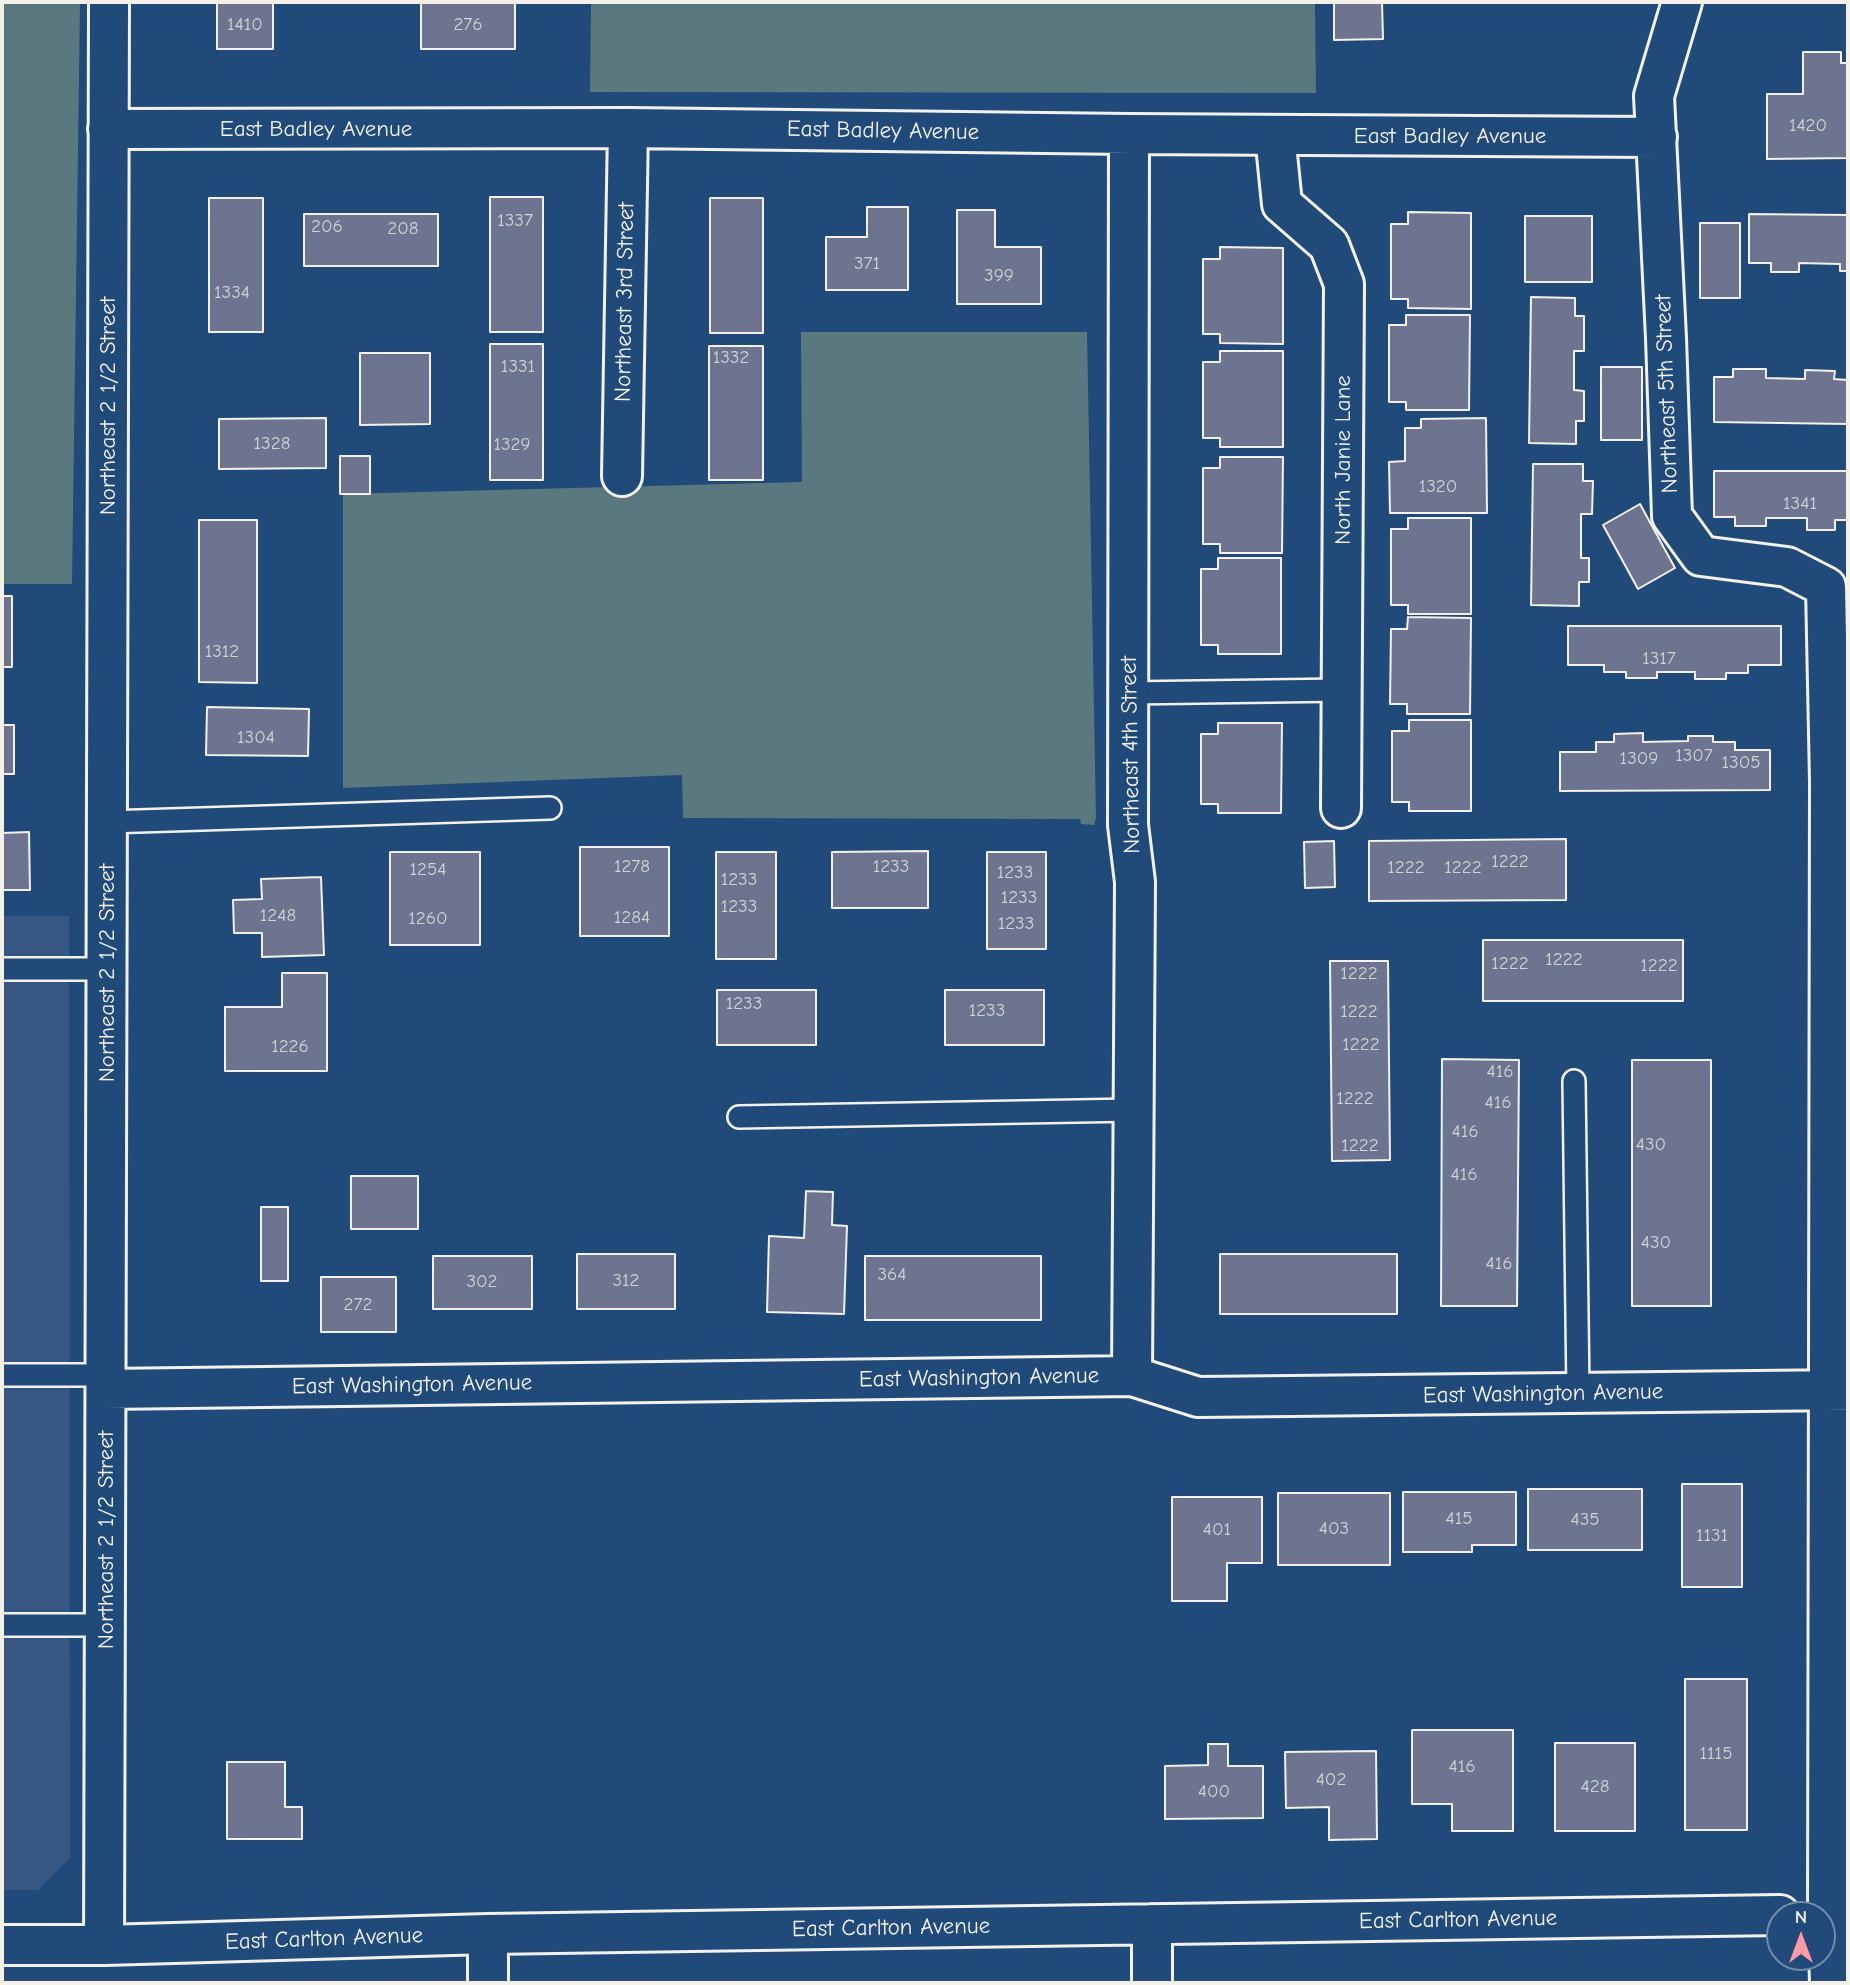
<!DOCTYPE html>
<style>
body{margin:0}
#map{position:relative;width:1850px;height:1985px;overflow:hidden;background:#1f4a7a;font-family:"Comic Neue",sans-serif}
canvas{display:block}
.frame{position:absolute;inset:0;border:4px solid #f4f1e8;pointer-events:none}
.north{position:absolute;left:1766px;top:1901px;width:70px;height:70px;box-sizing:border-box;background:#1f4a7a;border:2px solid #748da6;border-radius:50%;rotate:0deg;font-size:19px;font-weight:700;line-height:28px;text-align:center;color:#f4f1e8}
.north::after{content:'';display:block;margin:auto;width:24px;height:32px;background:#ff9aa2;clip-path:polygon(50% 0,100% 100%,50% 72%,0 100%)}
</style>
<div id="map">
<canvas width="1850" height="1985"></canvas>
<div class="frame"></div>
<div class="north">N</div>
</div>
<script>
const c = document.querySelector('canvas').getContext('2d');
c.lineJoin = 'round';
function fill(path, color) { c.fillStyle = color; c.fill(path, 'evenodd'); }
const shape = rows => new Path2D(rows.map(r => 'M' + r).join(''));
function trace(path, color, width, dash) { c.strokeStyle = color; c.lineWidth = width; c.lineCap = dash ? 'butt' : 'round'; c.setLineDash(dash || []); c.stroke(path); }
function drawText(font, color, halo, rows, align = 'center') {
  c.font = font + ' "Comic Neue",sans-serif'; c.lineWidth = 7; c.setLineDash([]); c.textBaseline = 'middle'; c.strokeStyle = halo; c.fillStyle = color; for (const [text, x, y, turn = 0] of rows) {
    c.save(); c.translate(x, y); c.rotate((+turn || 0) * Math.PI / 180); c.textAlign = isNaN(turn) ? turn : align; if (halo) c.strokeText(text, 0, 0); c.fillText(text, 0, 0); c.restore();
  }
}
const built = shape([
 [2,916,69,916,70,1858,38,1890,2,1890]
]);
const green = shape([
 [2,2,80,2,72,584,2,584],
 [591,2,1315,2,1316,93,590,92],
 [801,332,1087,332,1096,818,1094,825,1081,824,1080,819,683,818,682,775,343,788,343,494,802,482]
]);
const building = shape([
 [217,2,273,2,273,49,217,49,217,2],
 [421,2,515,2,515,49,421,49,421,2],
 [1334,2,1382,2,1383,39,1334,40,1334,2],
 [1803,52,1841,52,1841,63,1848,63,1848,158,1767,159,1767,94,1803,94,1803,52],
 [490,197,543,197,543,332,490,332,490,197],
 [209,198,263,198,263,332,209,332,209,198],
 [710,198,763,198,763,333,710,333,710,198],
 [867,207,908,207,908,290,826,290,826,237,867,237,867,207],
 [957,210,995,210,995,247,1041,247,1041,304,957,304,957,210],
 [1408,212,1471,213,1471,309,1408,308,1408,299,1391,299,1391,224,1408,224,1408,212],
 [304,214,438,214,438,266,304,266,304,214],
 [1749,214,1848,215,1848,271,1840,271,1840,264,1799,263,1799,272,1771,272,1771,263,1749,263,1749,214],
 [1525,216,1592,216,1592,282,1525,282,1525,216],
 [1700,223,1740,223,1740,298,1700,298,1700,223],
 [1220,247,1283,248,1283,344,1220,343,1220,334,1203,334,1203,259,1220,259,1220,247],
 [1531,297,1575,298,1575,316,1584,316,1584,351,1574,351,1574,390,1584,391,1584,421,1576,421,1576,444,1529,443,1531,297],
 [1406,315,1470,315,1469,410,1406,410,1406,402,1389,402,1389,325,1406,325,1406,315],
 [490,344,543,344,543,480,490,480,490,344],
 [709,346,763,346,763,480,709,480,709,346],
 [1220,351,1283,351,1283,447,1220,447,1220,438,1203,438,1203,362,1220,362,1220,351],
 [360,353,430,353,430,424,360,425,360,353],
 [1601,367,1642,367,1642,440,1601,440,1601,367],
 [1733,369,1766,369,1766,378,1805,379,1805,370,1835,371,1834,379,1848,380,1848,424,1714,422,1714,377,1733,377,1733,369],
 [326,418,326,468,219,469,219,419,326,418],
 [1486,418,1487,513,1390,513,1389,462,1405,461,1405,428,1421,428,1421,419,1486,418],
 [340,456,370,456,370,494,340,494,340,456],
 [1220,457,1283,457,1282,553,1220,553,1220,544,1203,544,1203,468,1220,468,1220,457],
 [1533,464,1583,464,1583,481,1593,481,1592,514,1581,514,1581,558,1589,558,1589,582,1579,582,1579,606,1531,605,1533,464],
 [1714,471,1848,471,1848,520,1835,520,1835,530,1807,530,1807,518,1766,518,1766,526,1735,526,1735,517,1714,517,1714,471],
 [1640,504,1675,568,1638,589,1603,525,1640,504],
 [1408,518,1471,518,1471,614,1408,614,1408,605,1391,605,1391,529,1408,529,1408,518],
 [199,520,257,520,257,683,199,682,199,520],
 [1218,558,1281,558,1281,654,1218,654,1218,645,1201,645,1201,569,1218,569,1218,558],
 [2,596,12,596,12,667,2,667,2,596],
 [1408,617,1471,618,1470,714,1407,714,1407,704,1390,704,1391,629,1407,629,1408,617],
 [1568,626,1781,626,1781,665,1748,665,1748,673,1726,673,1726,679,1695,679,1695,672,1657,672,1657,678,1626,678,1626,672,1604,672,1604,665,1568,665,1568,626],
 [207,707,309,709,308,756,206,755,207,707],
 [1409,720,1471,720,1471,811,1409,811,1409,802,1392,802,1392,731,1409,731,1409,720],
 [1218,723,1282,723,1281,813,1218,813,1218,804,1201,804,1201,734,1218,734,1218,723],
 [2,725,14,725,14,774,2,774,2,725],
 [1643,733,1643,742,1688,741,1688,736,1713,736,1713,742,1735,742,1735,750,1770,750,1770,790,1560,791,1560,752,1596,752,1596,742,1614,742,1614,734,1643,733],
 [29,832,30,890,2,890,2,833,29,832],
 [1566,839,1566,900,1369,901,1369,841,1566,839],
 [1334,841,1335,887,1305,888,1304,842,1334,841],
 [580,847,669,847,669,936,580,936,580,847],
 [928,851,928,908,832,908,832,852,928,851],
 [390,852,480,852,480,945,390,945,390,852],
 [716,852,776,852,776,959,716,959,716,852],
 [987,852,1046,852,1046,949,987,949,987,852],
 [321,877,324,955,262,957,262,933,234,933,233,900,262,899,261,879,321,877],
 [1483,940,1683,940,1683,1001,1483,1001,1483,940],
 [1330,961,1388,961,1390,1160,1332,1161,1330,961],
 [282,973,327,973,327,1071,225,1071,225,1007,282,1007,282,973],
 [717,990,816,990,816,1045,717,1045,717,990],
 [945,990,1044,990,1044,1045,945,1045,945,990],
 [1442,1059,1519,1060,1517,1306,1441,1306,1442,1059],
 [1632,1060,1711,1060,1711,1306,1632,1306,1632,1060],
 [351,1176,418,1176,418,1229,351,1229,351,1176],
 [806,1191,833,1192,832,1225,847,1226,844,1314,767,1312,769,1236,804,1238,806,1191],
 [261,1207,288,1207,288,1281,261,1281,261,1207],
 [577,1254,675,1254,675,1309,577,1309,577,1254],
 [1220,1254,1397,1254,1397,1314,1220,1314,1220,1254],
 [433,1256,532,1256,532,1309,433,1309,433,1256],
 [865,1256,1041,1256,1041,1320,865,1320,865,1256],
 [321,1277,396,1277,396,1332,321,1332,321,1277],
 [1682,1484,1742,1484,1742,1587,1682,1587,1682,1484],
 [1528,1489,1642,1489,1642,1550,1528,1550,1528,1489],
 [1403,1492,1516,1492,1516,1545,1472,1545,1472,1552,1403,1552,1403,1492],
 [1278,1493,1390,1493,1390,1565,1278,1565,1278,1493],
 [1172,1497,1262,1497,1262,1563,1227,1563,1227,1601,1172,1601,1172,1497],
 [1685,1679,1747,1679,1747,1830,1685,1830,1685,1679],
 [1412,1730,1513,1730,1513,1831,1452,1831,1452,1804,1412,1804,1412,1730],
 [1555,1743,1635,1743,1635,1831,1555,1831,1555,1743],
 [1208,1744,1228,1744,1228,1766,1263,1766,1263,1818,1165,1819,1165,1766,1208,1765,1208,1744],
 [1376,1751,1377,1839,1329,1840,1329,1807,1286,1808,1285,1752,1376,1751],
 [227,1762,285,1762,285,1807,302,1807,302,1839,227,1839,227,1762]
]);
const lane = shape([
 [1128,693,1342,690],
 [107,822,550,808],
 [2,969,107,969],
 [1574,1081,1578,1394],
 [739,1117,1134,1110],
 [2,1375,106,1375],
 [2,1625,105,1625]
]);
const street = shape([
 [1682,2,1654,96,1666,338,1672,516,1701,556,1787,567,1826,587,1830,782,1828,1915,1830,1983],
 [108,129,628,128,1129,134,1657,137],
 [1129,134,1128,825,1135,882,1132,1376],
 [1275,135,1282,204,1329,245,1344,284,1341,808],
 [622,476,628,128],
 [106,1389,1132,1376,1198,1397,1848,1390],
 [488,1934,488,1983],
 [2,1945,104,1945,488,1934,1780,1915],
 [104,1945,109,2],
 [1152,1983,1152,1924]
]);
const numberNames = [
 ["1410",245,25],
 ["276",468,25],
 ["1420",1808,126],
 ["1337",515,221],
 ["206",327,227],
 ["208",403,229],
 ["371",867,264],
 ["399",999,276],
 ["1334",232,293],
 ["1332",731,358],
 ["1331",518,367],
 ["1328",272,444],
 ["1329",512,445],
 ["1320",1438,487],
 ["1341",1800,504],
 ["1312",222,652],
 ["1317",1659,659],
 ["1304",256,738],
 ["1307",1694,756],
 ["1309",1639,759],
 ["1305",1741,763],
 ["1222",1510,862],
 ["1278",632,867],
 ["1233",891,867],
 ["1222",1406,868],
 ["1222",1463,868],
 ["1254",428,870],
 ["1233",1015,873],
 ["1233",739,880],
 ["1233",1019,898],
 ["1233",739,907],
 ["1248",278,916],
 ["1284",632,918],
 ["1260",428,919],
 ["1233",1016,924],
 ["1222",1564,960],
 ["1222",1510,964],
 ["1222",1659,966],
 ["1222",1359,974],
 ["1233",744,1004],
 ["1233",987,1011],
 ["1222",1359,1012],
 ["1222",1361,1045],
 ["1226",290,1047],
 ["416",1500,1072],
 ["1222",1355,1099],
 ["416",1498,1103],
 ["416",1465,1132],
 ["430",1651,1145],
 ["1222",1360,1146],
 ["416",1464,1175],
 ["430",1656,1243],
 ["416",1499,1264],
 ["364",892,1275],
 ["312",626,1281],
 ["302",482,1282],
 ["272",358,1305],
 ["415",1459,1519],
 ["435",1585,1520],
 ["403",1334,1529],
 ["401",1217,1530],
 ["1131",1712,1536],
 ["1115",1716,1754],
 ["416",1462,1767],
 ["402",1331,1780],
 ["428",1595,1787],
 ["400",1214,1792]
];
const streetNames = [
 ["East Badley Avenue",316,129],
 ["East Badley Avenue",883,131,1],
 ["East Badley Avenue",1450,136],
 ["Northeast 3rd Street",625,302,-89],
 ["Northeast 5th Street",1667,394,-92],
 ["Northeast 2 1/2 Street",108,406,-90],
 ["North Janie Lane",1343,460,-90],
 ["Northeast 4th Street",1131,755,-91],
 ["Northeast 2 1/2 Street",107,973,-90],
 ["East Washington Avenue",979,1378,-1],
 ["East Washington Avenue",412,1385,-1],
 ["East Washington Avenue",1543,1394,-1],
 ["Northeast 2 1/2 Street",106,1540,-90],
 ["East Carlton Avenue",1458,1920,-1],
 ["East Carlton Avenue",891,1928,-1],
 ["East Carlton Avenue",324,1939,-2]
];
fill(built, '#365781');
fill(green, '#59797e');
fill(building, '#6d7490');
trace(building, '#f4f1e8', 2);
trace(lane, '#f4f1e8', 26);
trace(street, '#f4f1e8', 44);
trace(lane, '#1f4a7a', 21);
trace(street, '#1f4a7a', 38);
drawText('19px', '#d2d2d2', null, numberNames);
drawText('23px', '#f4f1e8', '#1f4a7a', streetNames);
</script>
